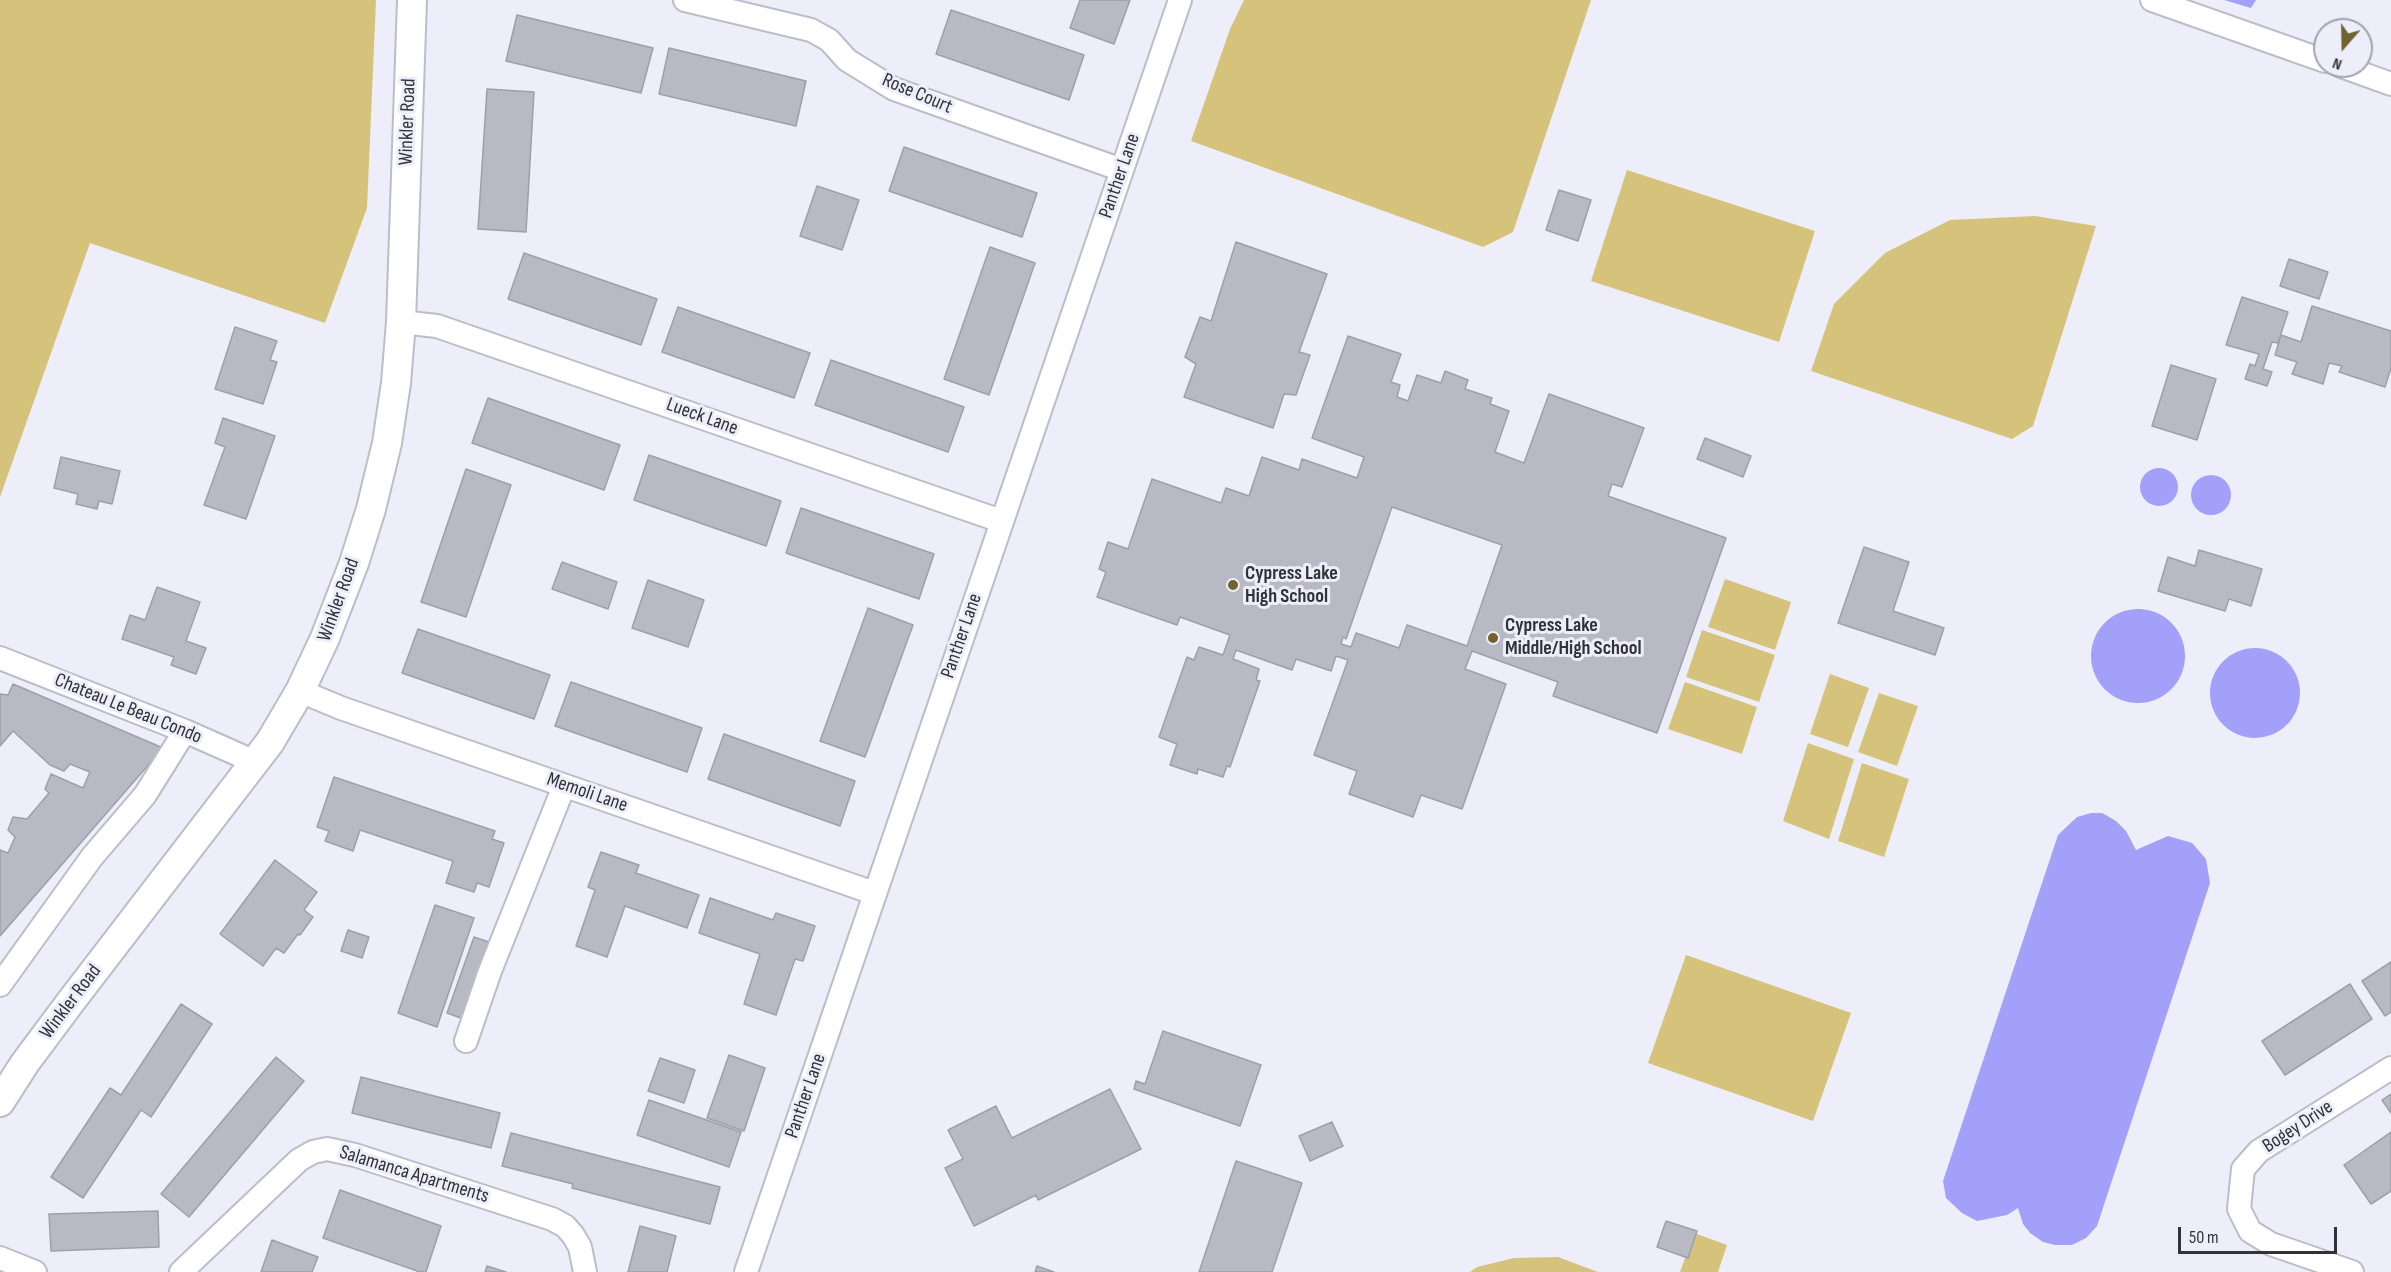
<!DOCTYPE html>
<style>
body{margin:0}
#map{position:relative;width:2391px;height:1272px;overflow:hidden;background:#eeeefb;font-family:"Sofia Sans Condensed",sans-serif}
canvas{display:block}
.north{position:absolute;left:2313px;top:18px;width:60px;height:60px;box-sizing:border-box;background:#eeeefb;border:2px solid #a3a3ad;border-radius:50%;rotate:200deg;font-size:16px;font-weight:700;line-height:24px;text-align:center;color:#323237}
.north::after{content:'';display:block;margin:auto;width:21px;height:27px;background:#716330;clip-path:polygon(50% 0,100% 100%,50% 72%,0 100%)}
.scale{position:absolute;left:2178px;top:1227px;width:159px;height:27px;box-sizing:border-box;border:3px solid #323237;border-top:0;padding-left:8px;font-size:18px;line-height:21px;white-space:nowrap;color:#323237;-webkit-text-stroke:4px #eeeefb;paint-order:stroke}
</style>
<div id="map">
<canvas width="2391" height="1272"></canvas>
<div class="north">N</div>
<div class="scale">50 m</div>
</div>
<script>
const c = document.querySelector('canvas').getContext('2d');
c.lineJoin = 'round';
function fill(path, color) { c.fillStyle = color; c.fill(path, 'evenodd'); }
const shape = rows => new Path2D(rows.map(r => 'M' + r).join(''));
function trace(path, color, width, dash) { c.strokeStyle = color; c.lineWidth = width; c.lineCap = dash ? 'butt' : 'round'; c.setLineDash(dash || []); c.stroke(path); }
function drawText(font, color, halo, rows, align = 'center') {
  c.font = font + ' "Sofia Sans Condensed",sans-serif'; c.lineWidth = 6; c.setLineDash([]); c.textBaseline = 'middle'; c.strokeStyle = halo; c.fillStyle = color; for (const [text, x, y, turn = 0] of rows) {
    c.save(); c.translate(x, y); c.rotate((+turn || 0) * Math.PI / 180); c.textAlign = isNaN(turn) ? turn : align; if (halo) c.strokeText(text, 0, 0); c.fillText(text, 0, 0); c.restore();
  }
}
const green = shape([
 [0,0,376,0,367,208,325,323,90,243,0,497],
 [1244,0,1591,0,1513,232,1483,247,1191,141,1230,29],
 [1627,170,1815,231,1779,342,1591,281],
 [2035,216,2096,226,2033,426,2012,439,1811,371,1834,304,1885,253,1950,220],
 [1725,579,1791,602,1775,650,1708,627],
 [1702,630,1775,655,1759,702,1686,677],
 [1830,674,1869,688,1848,747,1810,734],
 [1685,682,1757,707,1742,754,1668,729],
 [1879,693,1918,706,1897,766,1858,752],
 [1808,743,1854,759,1829,839,1783,821],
 [1862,763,1909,779,1884,857,1838,841],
 [1686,955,1851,1013,1813,1121,1648,1063],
 [1694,1233,1727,1245,1718,1272,1680,1272],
 [1558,1257,1598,1272,1470,1272,1477,1267,1514,1258]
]);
const water = shape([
 [2224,0,2256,0,2251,8],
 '2140 487a19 19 0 1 1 38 0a19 19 0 1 1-38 0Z',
 '2191 495a20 20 0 1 1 40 0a20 20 0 1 1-40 0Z',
 '2091 656a47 47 0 1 1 94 0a47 47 0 1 1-94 0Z',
 '2210 693a45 45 0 1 1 90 0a45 45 0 1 1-90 0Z',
 [2091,813,2102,813,2116,821,2126,831,2136,850,2168,836,2192,843,2206,859,2210,883,2097,1226,2086,1238,2072,1245,2055,1245,2043,1242,2030,1233,2023,1224,2018,1208,2007,1215,1977,1221,1962,1213,1946,1198,1943,1181,2058,835,2077,817]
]);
const building = shape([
 [1080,0,1130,0,1114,44,1070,28,1080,0],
 [951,10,1084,55,1069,100,936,54,951,10],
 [517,15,653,48,641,93,506,61,517,15],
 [669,48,806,81,796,126,659,94,669,48],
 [487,89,534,92,526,232,478,229,487,89],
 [904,147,1037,193,1022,237,889,191,904,147],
 [817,186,859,200,842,250,800,236,817,186],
 [1559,190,1591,200,1578,241,1546,230,1559,190],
 [1236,242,1327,274,1299,352,1310,355,1296,395,1284,394,1273,428,1184,397,1196,364,1185,357,1200,317,1211,321,1236,242],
 [990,247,1035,263,989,395,944,379,990,247],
 [524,253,657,299,641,345,508,299,524,253],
 [2289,259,2328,272,2319,299,2280,286,2289,259],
 [2242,297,2288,312,2278,343,2272,342,2263,369,2272,372,2267,386,2245,379,2250,364,2255,366,2259,354,2226,345,2242,297],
 [2312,306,2391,331,2391,368,2385,387,2339,372,2342,366,2329,363,2323,384,2292,374,2297,362,2275,355,2281,335,2301,342,2312,306],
 [678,307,810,353,794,398,662,352,678,307],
 [235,327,277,341,270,360,277,362,263,404,215,389,235,327],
 [1348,336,1401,354,1391,382,1400,385,1397,397,1408,401,1417,375,1441,383,1445,371,1468,380,1465,389,1492,398,1490,404,1509,411,1495,452,1524,463,1549,394,1644,428,1622,487,1612,484,1608,496,1726,538,1657,733,1553,696,1558,682,1472,651,1465,669,1506,684,1462,809,1421,795,1413,817,1349,794,1357,771,1314,755,1348,660,1336,656,1331,671,1296,659,1292,670,1236,650,1233,659,1259,669,1256,680,1260,681,1230,767,1227,766,1223,777,1198,769,1197,774,1170,765,1177,744,1159,737,1187,657,1194,660,1199,647,1223,655,1230,635,1180,617,1177,625,1097,597,1106,572,1099,569,1108,542,1128,549,1152,479,1221,503,1226,488,1249,496,1262,457,1299,470,1302,459,1357,478,1364,457,1312,438,1348,336],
 [1392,507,1502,545,1467,646,1407,625,1399,648,1356,633,1351,647,1341,644,1343,637,1346,639,1392,507],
 [831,360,964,407,948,452,815,405,831,360],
 [2171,365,2216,379,2197,440,2152,426,2171,365],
 [488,398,620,445,604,490,472,443,488,398],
 [223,418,275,436,246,519,204,505,225,447,215,443,223,418],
 [1705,438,1751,456,1743,477,1697,459,1705,438],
 [649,455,781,501,766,546,634,500,649,455],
 [61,457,120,471,112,504,99,501,97,509,76,504,78,494,54,488,61,457],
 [466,469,511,485,466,617,421,602,466,469],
 [801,508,934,554,919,599,786,553,801,508],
 [1864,547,1909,562,1893,611,1944,628,1935,655,1838,623,1864,547],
 [2199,550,2262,569,2251,606,2229,599,2225,611,2158,591,2168,557,2195,566,2199,550],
 [562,562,617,582,608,609,552,589,562,562],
 [648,580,704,600,688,647,632,628,648,580],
 [157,587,200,602,186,641,206,648,196,674,171,665,174,657,122,639,130,615,145,620,157,587],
 [868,608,913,625,865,757,820,741,868,608],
 [418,629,550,675,534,719,402,673,418,629],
 [571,682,702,728,687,772,555,726,571,682],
 [13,684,163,748,0,936,0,850,8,853,15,837,8,830,13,817,27,819,49,793,45,789,51,774,83,788,90,772,70,764,64,771,50,765,13,731,0,746,0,694,8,695,13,684],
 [724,734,855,781,840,826,708,779,724,734],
 [334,777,495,831,492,839,504,843,489,887,477,883,474,892,446,883,453,861,360,830,353,851,325,841,329,831,317,827,334,777],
 [601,852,639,865,636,873,699,895,687,928,625,906,607,957,576,946,595,890,588,887,601,852],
 [275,860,317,892,304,910,313,917,300,935,298,934,284,953,276,948,263,966,220,934,275,860],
 [710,898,773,920,776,913,815,926,803,961,795,959,776,1015,744,1004,760,954,699,933,710,898],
 [435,905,474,918,437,1027,398,1013,435,905],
 [348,930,369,937,362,958,341,951,348,930],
 [474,937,492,943,466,1020,447,1013,474,937],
 [2391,962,2391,1012,2385,1016,2362,981,2391,962],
 [2350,984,2372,1019,2285,1075,2262,1041,2350,984],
 [181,1004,212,1024,151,1117,141,1110,83,1198,51,1177,110,1088,121,1095,181,1004],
 [1163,1031,1261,1065,1240,1126,1134,1089,1136,1081,1145,1084,1163,1031],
 [729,1055,765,1068,744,1131,707,1118,729,1055],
 [276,1057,304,1081,189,1217,161,1194,276,1057],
 [660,1058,695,1070,684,1103,648,1091,660,1058],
 [361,1077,500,1113,491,1148,352,1113,361,1077],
 [1110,1089,1141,1149,1038,1200,1036,1195,974,1226,945,1168,963,1159,948,1130,996,1106,1012,1138,1110,1089],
 [2391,1094,2391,1113,2382,1100,2391,1094],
 [649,1100,741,1132,729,1167,637,1135,649,1100],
 [1332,1122,1343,1146,1310,1161,1299,1136,1332,1122],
 [2391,1132,2391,1191,2371,1204,2344,1165,2391,1132],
 [511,1133,720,1187,710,1224,572,1188,573,1184,502,1166,511,1133],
 [1236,1161,1302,1183,1272,1272,1199,1272,1236,1161],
 [340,1190,441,1226,426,1272,420,1272,323,1238,340,1190],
 [158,1211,159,1247,51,1251,49,1214,158,1211],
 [1666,1221,1697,1231,1688,1258,1657,1247,1666,1221],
 [640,1226,676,1236,667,1272,628,1272,640,1226],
 [272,1240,318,1257,312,1272,261,1272,272,1240],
 [487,1266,506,1272,485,1272,487,1266],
 [1037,1266,1054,1272,1035,1272,1037,1266]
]);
const minor = shape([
 [685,0,811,30,829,40,847,60,894,89,1122,170],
 [2152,0,2325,61],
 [2341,66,2391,84],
 [401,322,437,326,1001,521],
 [0,658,185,731,255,762],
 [300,691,341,708,874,893],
 [0,985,92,857,145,795,185,731],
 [466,1041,490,971,564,786],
 [0,1258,35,1272],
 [181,1272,299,1160,313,1152,327,1149,355,1155,552,1219,565,1226,573,1235,580,1247,585,1272],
 [746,1272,1180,0],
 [2352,1272,2271,1244,2250,1231,2239,1209,2243,1169,2259,1151,2391,1068]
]);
const tertiary = shape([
 [0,1102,25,1063,72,1000,270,742,300,691,325,638,354,563,371,509,387,443,396,383,401,322,412,0]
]);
const markers = [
 [1233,585,6,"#716330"],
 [1493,638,6,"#716330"]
];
const streetNames = [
 ["Rose Court",917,94,23],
 ["Winkler Road",408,122,-88],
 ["Panther Lane",1120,176,-71],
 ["Lueck Lane",702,417,20],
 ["Winkler Road",339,600,-70],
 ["Panther Lane",962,636,-71],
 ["Chateau Le Beau Condo",128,709,22],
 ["Memoli Lane",587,793,19],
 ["Winkler Road",71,1002,-53],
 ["Panther Lane",806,1096,-71],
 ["Bogey Drive",2298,1127,-33],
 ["Salamanca Apartments",414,1175,17]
];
const poiNames = [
 ["Cypress Lake",1245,574],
 ["High School",1245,597],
 ["Cypress Lake",1505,626],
 ["Middle/High School",1505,649]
];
fill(green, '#d5c27b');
fill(water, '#a3a0f9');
fill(building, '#b8b9c5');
trace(building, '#9e9faa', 1.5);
trace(minor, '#bdbdc9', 26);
trace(tertiary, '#bdbdc9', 32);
trace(minor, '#fff', 22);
trace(tertiary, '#fff', 28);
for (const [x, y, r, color] of markers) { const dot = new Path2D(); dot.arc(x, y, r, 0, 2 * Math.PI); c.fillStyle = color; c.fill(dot); trace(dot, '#eeeefb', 2); }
drawText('20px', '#323237', '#eeeefb', streetNames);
drawText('bold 20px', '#323237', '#eeeefb', poiNames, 'left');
</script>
